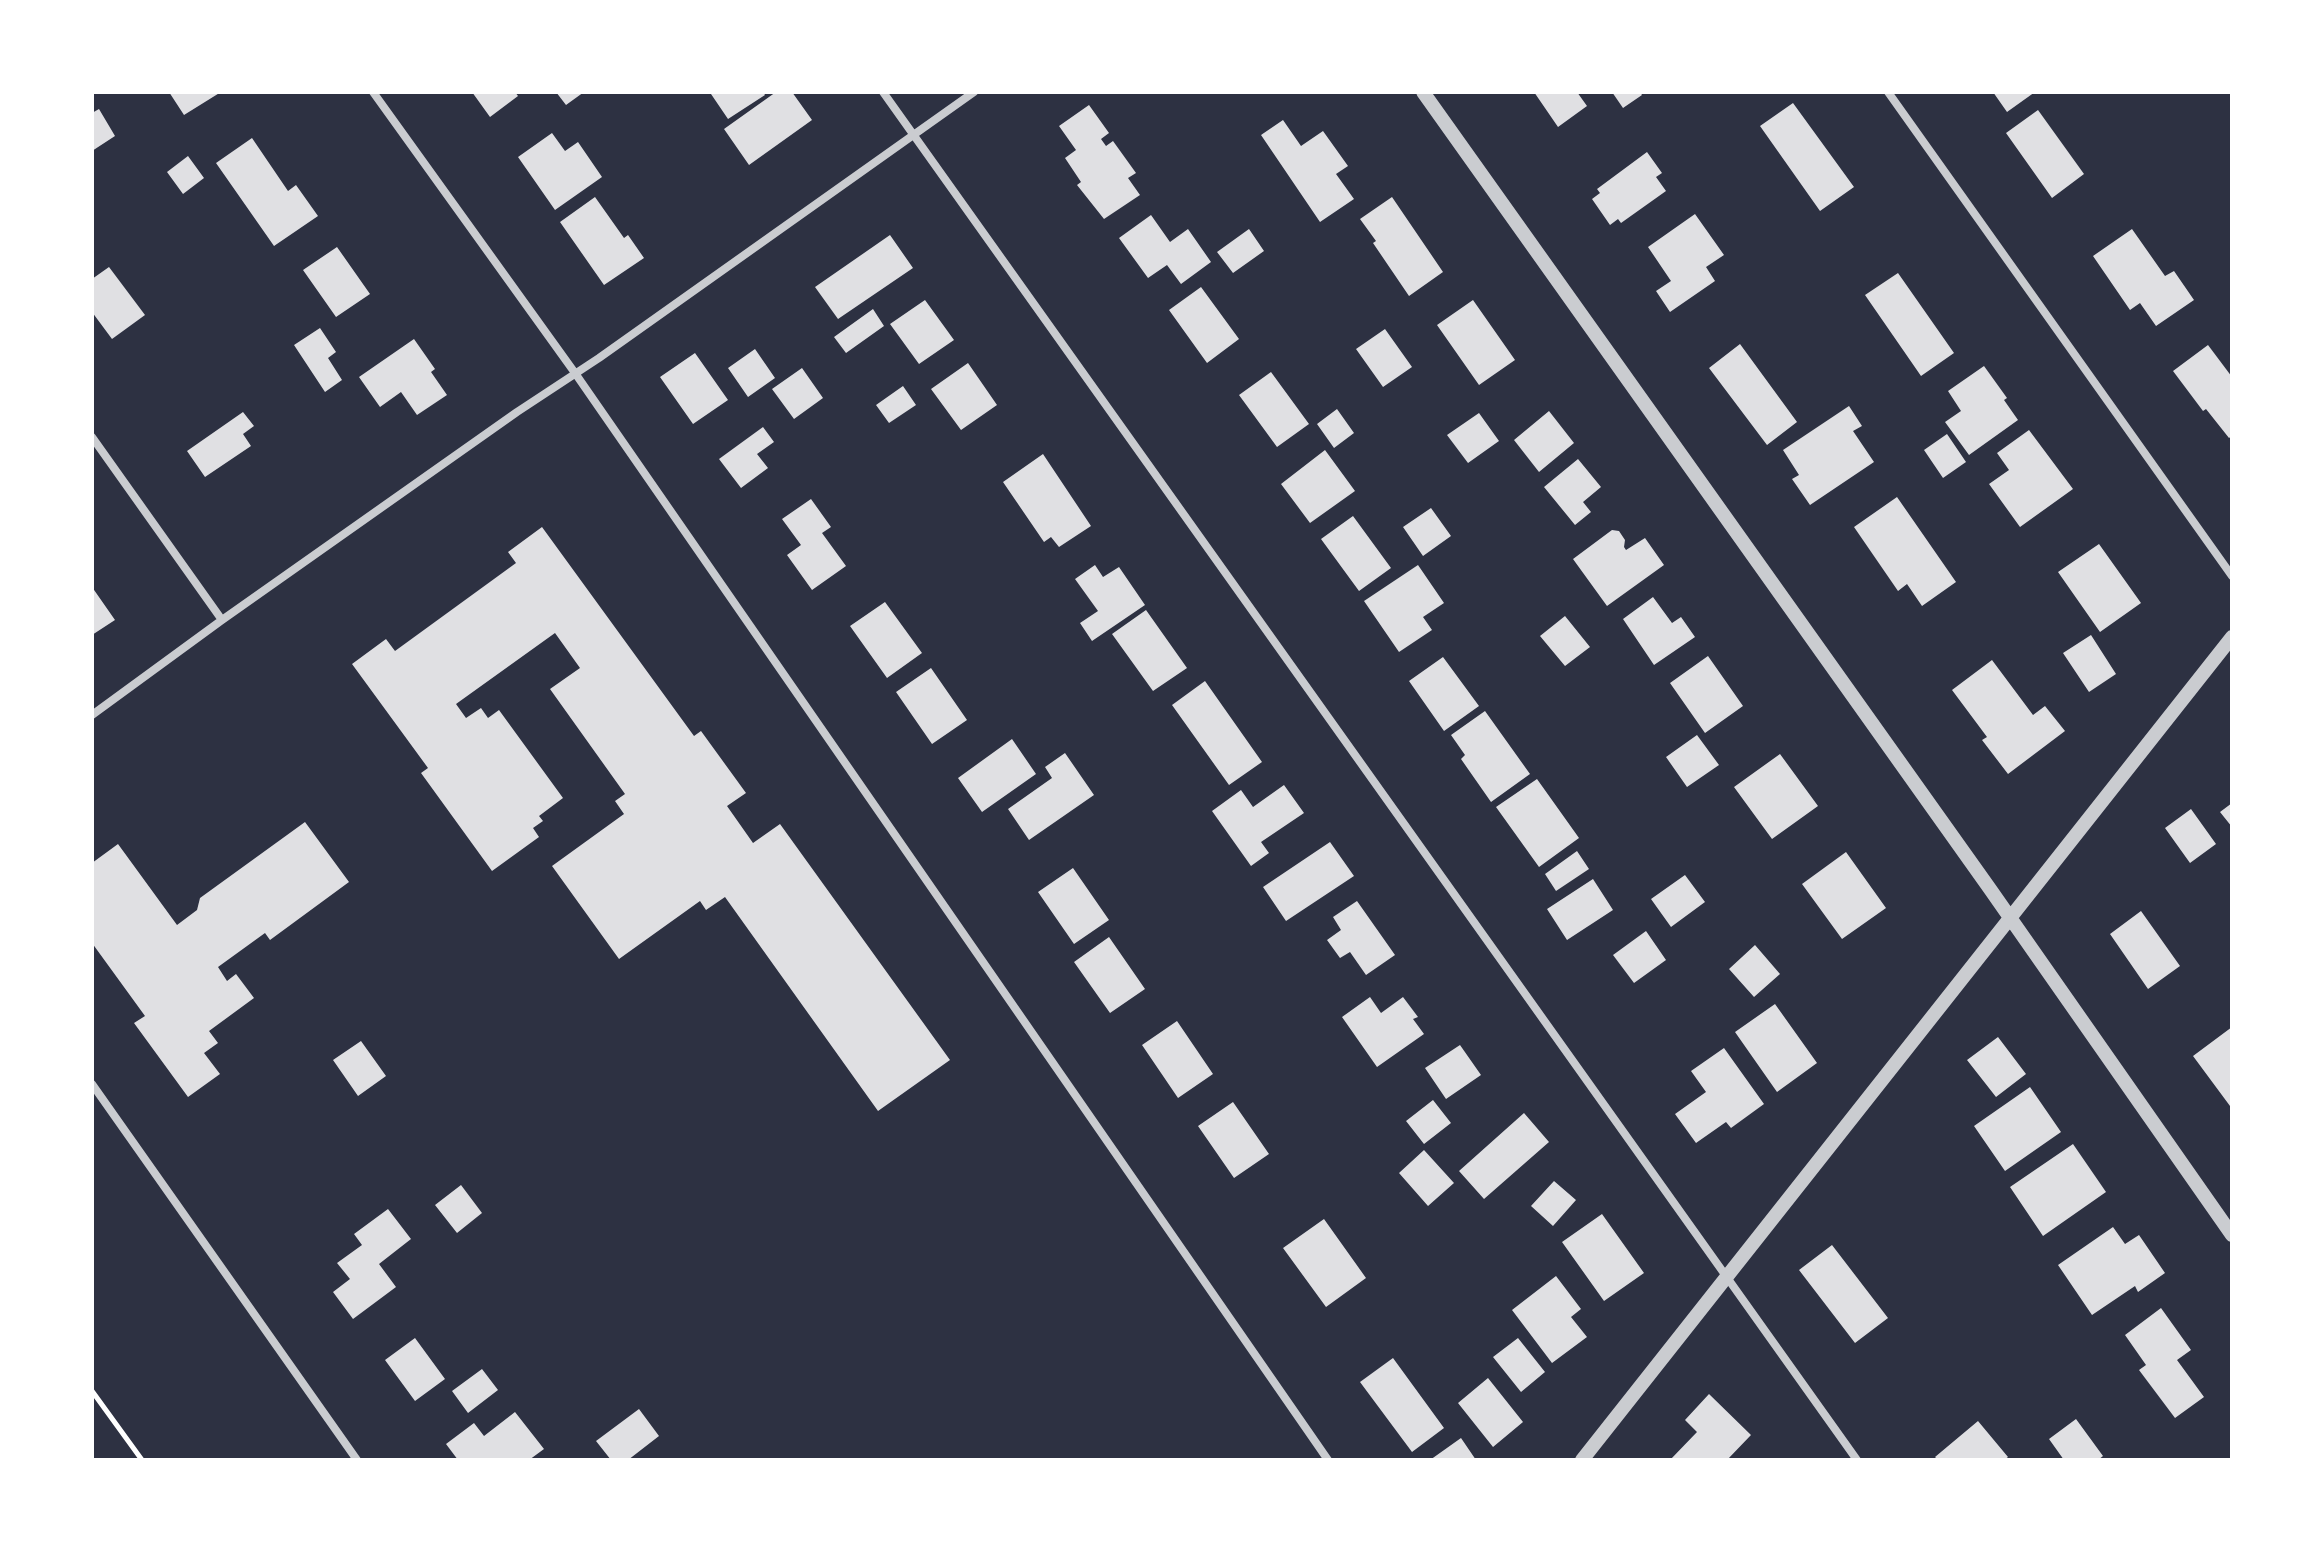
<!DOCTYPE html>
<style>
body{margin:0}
#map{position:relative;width:2324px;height:1552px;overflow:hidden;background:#2d3142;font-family:Helvetica,sans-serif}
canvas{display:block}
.frame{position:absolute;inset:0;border:94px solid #fff;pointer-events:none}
</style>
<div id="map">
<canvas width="2324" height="1552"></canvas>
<div class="frame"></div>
</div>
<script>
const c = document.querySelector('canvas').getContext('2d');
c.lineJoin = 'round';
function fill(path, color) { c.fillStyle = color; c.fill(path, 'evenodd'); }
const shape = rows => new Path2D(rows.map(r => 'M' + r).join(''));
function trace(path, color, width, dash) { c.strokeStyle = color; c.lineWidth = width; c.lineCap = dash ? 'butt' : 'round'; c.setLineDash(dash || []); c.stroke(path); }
const building = shape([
 [169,92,221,92,184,115],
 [472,92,515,92,518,96,490,117],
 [556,92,584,92,566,105],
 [714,92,763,92,765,95,728,119,711,94],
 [776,92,792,92,812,120,749,165,724,129],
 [1534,92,1577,92,1587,106,1558,127],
 [1612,92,1640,92,1642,95,1623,108],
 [1993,92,2035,92,2007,112],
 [1793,103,1854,187,1820,211,1760,126],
 [1089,105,1109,133,1101,139,1106,146,1113,141,1136,173,1128,178,1140,195,1104,219,1077,185,1081,182,1065,158,1076,150,1059,126],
 [99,109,115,136,92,151,92,113],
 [2038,110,2084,174,2052,198,2006,133],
 [1283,120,1301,146,1323,131,1348,166,1336,174,1354,199,1320,222,1261,135],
 [552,133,565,151,578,142,602,177,555,210,518,157],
 [252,138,288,191,296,185,318,216,274,246,216,163],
 [1647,152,1662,173,1656,177,1666,191,1621,223,1618,219,1610,225,1592,199,1600,193,1597,189],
 [188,156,204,178,183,194,167,172],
 [595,197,624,238,628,235,644,258,604,285,560,222],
 [1392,197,1443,272,1409,296,1373,243,1376,241,1360,219],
 [1695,214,1724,255,1706,267,1715,281,1670,312,1656,291,1671,281,1648,247],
 [1151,215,1170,242,1188,229,1211,262,1181,284,1167,265,1148,278,1119,238],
 [1249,229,1264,251,1233,273,1217,252],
 [2132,229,2165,276,2174,271,2194,300,2156,326,2140,303,2130,310,2093,256],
 [890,235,913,268,838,319,815,287],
 [337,247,370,294,336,317,303,270],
 [109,267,145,315,112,339,92,312,92,279],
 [1898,273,1954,353,1921,376,1865,295],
 [1201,287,1239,339,1207,363,1169,310],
 [925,300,954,340,919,364,890,324],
 [1473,300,1515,360,1479,385,1437,325],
 [873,309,884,326,846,353,834,337],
 [320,328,336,352,328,358,342,380,325,392,294,345],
 [1385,329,1412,367,1383,387,1356,349],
 [414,339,435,369,431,372,447,395,417,415,401,392,380,407,359,377],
 [1740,344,1797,422,1767,445,1709,368],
 [2208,345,2232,377,2232,436,2229,438,2206,409,2203,411,2173,371],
 [755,349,775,378,748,397,728,368],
 [695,353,728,400,693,424,660,377],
 [968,363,997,405,961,430,931,389],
 [1984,366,2007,398,2004,400,2018,420,1969,455,1945,422,1961,411,1948,391],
 [802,368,823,398,794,419,772,389],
 [1271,372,1309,424,1277,447,1239,395],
 [903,386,916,405,889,423,876,405],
 [1849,406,1862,426,1853,431,1874,462,1810,505,1792,479,1799,475,1783,450],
 [1337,409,1354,433,1334,448,1317,424],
 [1549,411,1574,443,1539,472,1514,440],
 [243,412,254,426,243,434,251,446,205,477,187,451],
 [1479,413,1499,441,1468,463,1447,435],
 [763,427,774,442,757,454,768,468,741,488,719,459],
 [2029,430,2073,489,2020,527,1989,484,2009,470,1997,453],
 [1947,434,1966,462,1943,478,1924,450],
 [1325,450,1355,491,1310,523,1281,484],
 [1043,454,1091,526,1059,547,1051,537,1044,542,1003,482],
 [1578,459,1601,487,1583,502,1591,512,1575,525,1544,487],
 [1897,497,1956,582,1922,606,1907,584,1898,591,1854,527],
 [811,499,831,527,822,533,846,566,812,590,787,555,801,545,782,519],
 [1431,508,1451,536,1423,556,1403,527],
 [1353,516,1391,568,1359,591,1321,539],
 [542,527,694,736,701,731,746,793,727,806,753,843,780,824,950,1060,878,1111,725,897,706,910,700,901,619,959,552,866,624,814,615,801,625,794,550,689,580,668,555,633,456,704,466,718,481,708,488,718,499,710,563,798,539,816,543,821,533,828,539,837,492,871,421,773,428,768,352,664,386,639,395,651,516,563,508,552],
 [1612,530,1619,531,1625,540,1624,547,1626,550,1645,538,1664,565,1607,606,1573,559],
 [2099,544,2141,603,2100,632,2058,572],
 [1095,565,1103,577,1119,567,1145,605,1092,641,1080,623,1098,611,1075,579],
 [1418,565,1444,603,1423,617,1432,630,1399,652,1364,601],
 [92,587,115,620,92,635],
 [1653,597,1672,623,1681,617,1695,637,1654,665,1623,619],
 [885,602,922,653,887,678,850,626],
 [1146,610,1187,668,1153,691,1112,634],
 [1565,616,1590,647,1565,666,1540,636],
 [2091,635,2116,674,2089,692,2063,653],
 [1708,656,1743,706,1705,733,1670,683],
 [1443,657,1479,706,1444,731,1409,681],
 [1992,660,2033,715,2045,706,2065,731,2008,774,1982,740,1987,737,1952,690],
 [931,668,967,720,932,744,896,692],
 [1205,681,1262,762,1229,785,1172,705],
 [1485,711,1530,774,1491,802,1461,759,1465,755,1451,735],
 [1697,735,1719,765,1687,787,1666,757],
 [1012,739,1036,774,982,812,958,778],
 [1065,753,1094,795,1029,840,1008,809,1052,778,1045,767],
 [1780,754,1818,806,1772,839,1734,787],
 [1537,779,1579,838,1539,867,1496,807],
 [1284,785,1304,813,1261,842,1269,853,1251,866,1212,811,1241,790,1253,807],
 [2232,803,2232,827,2220,812],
 [2191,809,2216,844,2190,863,2165,828],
 [305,822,349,882,270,940,265,933,218,967,227,981,236,974,254,998,209,1031,218,1043,204,1053,220,1074,188,1097,134,1023,145,1016,92,943,92,863,118,844,177,925,197,910,200,898],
 [1330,842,1354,876,1286,921,1263,887],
 [1577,851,1589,869,1556,891,1545,874],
 [1846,852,1886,908,1842,939,1802,884],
 [1073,868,1109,920,1074,944,1038,892],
 [1685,875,1705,902,1671,927,1651,899],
 [1593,879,1613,910,1567,940,1547,909],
 [1357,901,1395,955,1366,975,1350,952,1340,958,1327,940,1341,930,1333,917],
 [2141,911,2180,966,2148,989,2110,934],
 [1646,931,1666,960,1634,983,1613,955],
 [1109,937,1145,989,1110,1013,1074,962],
 [1755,945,1780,974,1754,997,1729,969],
 [1370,997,1381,1013,1403,997,1418,1017,1413,1019,1424,1034,1377,1067,1342,1017],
 [1775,1004,1817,1063,1777,1092,1735,1032],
 [1177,1021,1213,1074,1178,1098,1142,1045],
 [2232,1027,2232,1104,2230,1106,2193,1056],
 [1998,1037,2026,1074,1996,1097,1967,1060],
 [361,1041,386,1076,358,1096,333,1060],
 [1460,1045,1481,1075,1446,1099,1425,1068],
 [1724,1048,1764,1104,1731,1128,1726,1122,1696,1143,1675,1114,1706,1092,1691,1071],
 [2030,1087,2061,1132,2005,1171,1974,1126],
 [1433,1100,1451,1123,1424,1144,1406,1121],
 [1233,1102,1269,1154,1234,1178,1198,1126],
 [1524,1113,1549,1142,1484,1199,1459,1171],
 [2073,1144,2106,1192,2043,1236,2010,1187],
 [1424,1150,1454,1183,1428,1206,1399,1173],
 [1554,1181,1576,1200,1553,1226,1531,1206],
 [461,1185,482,1213,457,1233,435,1205],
 [388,1209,411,1239,379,1264,396,1287,353,1319,333,1292,350,1279,337,1263,362,1245,354,1234],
 [1602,1214,1644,1273,1604,1301,1562,1242],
 [1324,1219,1366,1278,1326,1307,1283,1248],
 [2113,1227,2125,1244,2139,1235,2165,1273,2138,1292,2135,1286,2092,1315,2058,1265],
 [1832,1245,1888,1318,1855,1343,1799,1270],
 [1556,1276,1581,1309,1571,1317,1587,1337,1552,1363,1512,1310],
 [2161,1308,2191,1350,2177,1360,2204,1397,2175,1418,2139,1370,2146,1365,2125,1335],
 [415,1338,445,1379,415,1401,385,1360],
 [1518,1338,1545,1372,1521,1392,1493,1357],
 [1393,1358,1444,1428,1412,1452,1360,1382],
 [482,1369,498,1390,468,1413,452,1391],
 [1488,1378,1523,1422,1493,1447,1458,1403],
 [1709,1394,1751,1435,1727,1460,1670,1460,1697,1432,1685,1420],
 [639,1409,659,1436,628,1460,611,1460,596,1441],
 [515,1412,544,1449,529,1460,458,1460,446,1444,474,1423,484,1436],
 [2076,1419,2103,1456,2098,1460,2064,1460,2049,1439],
 [1978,1421,2008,1457,2004,1460,1938,1460,1935,1457],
 [1461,1438,1476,1460,1430,1460]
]);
const path = shape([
 [92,1391,142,1460]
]);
const minor = shape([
 [373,92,575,373,1328,1460],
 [883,92,1857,1460],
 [1888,92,2232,576],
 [92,437,222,620],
 [92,715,222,620,517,412,599,358,974,92],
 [92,1084,357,1460]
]);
const tertiary = shape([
 [1423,92,1990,889,2232,1235],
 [1582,1460,2232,637]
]);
fill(building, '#e0e0e3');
trace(path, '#fff', 5);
trace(minor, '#caccd0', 8);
trace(tertiary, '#caccd0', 14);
</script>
